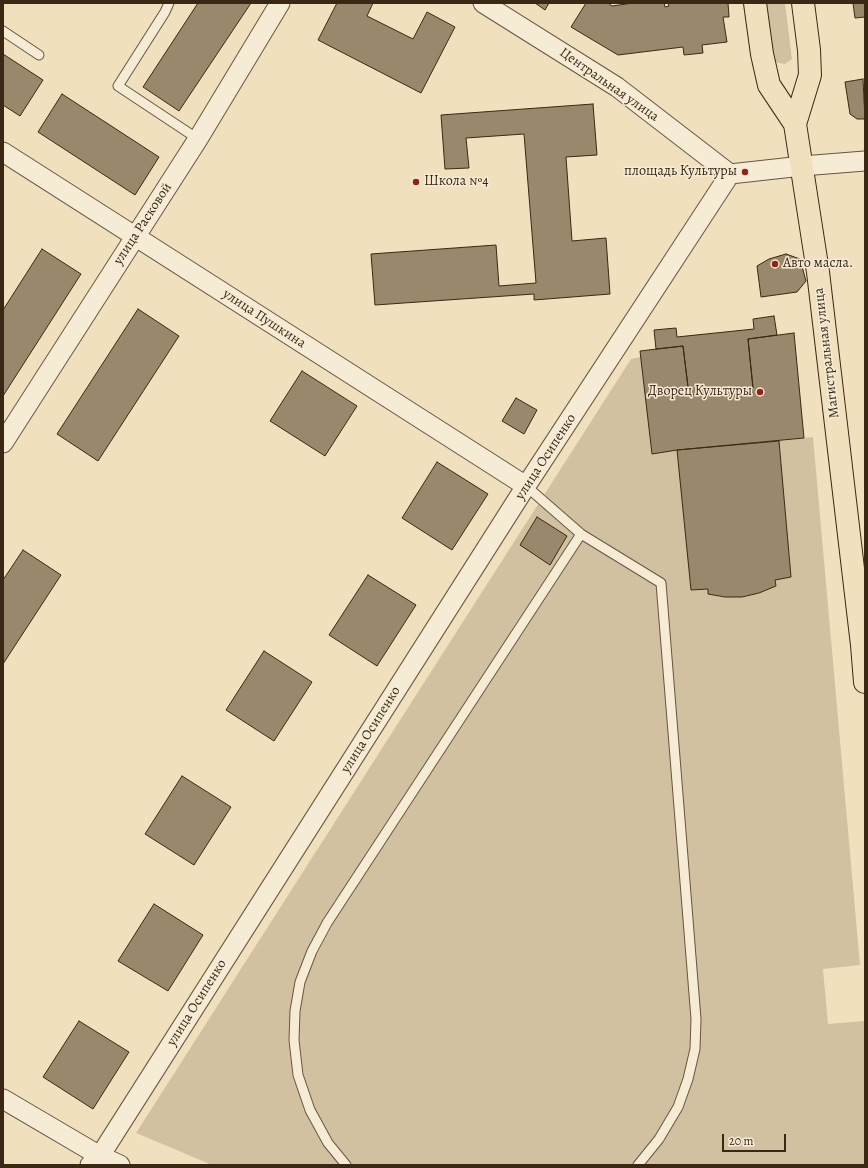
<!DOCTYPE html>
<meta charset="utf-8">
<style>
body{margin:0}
#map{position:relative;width:868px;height:1168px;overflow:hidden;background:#f1e0be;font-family:Alegreya,serif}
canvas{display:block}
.frame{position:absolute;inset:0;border:4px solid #3a2814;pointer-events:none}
.scale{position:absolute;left:722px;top:1134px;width:64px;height:18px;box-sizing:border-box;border:2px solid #3a2814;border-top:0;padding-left:5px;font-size:12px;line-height:14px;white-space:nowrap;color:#3a2814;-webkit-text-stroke:3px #f6ebd5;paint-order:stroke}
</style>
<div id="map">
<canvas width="868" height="1168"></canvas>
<div class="frame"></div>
<div class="scale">20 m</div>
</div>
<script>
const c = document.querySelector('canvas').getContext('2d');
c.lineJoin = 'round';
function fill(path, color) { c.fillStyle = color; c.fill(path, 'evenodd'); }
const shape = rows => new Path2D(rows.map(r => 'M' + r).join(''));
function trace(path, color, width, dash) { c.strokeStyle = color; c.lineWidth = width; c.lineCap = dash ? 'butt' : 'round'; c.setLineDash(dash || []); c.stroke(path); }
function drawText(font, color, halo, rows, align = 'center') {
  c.font = font + ' Alegreya,serif'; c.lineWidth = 3; c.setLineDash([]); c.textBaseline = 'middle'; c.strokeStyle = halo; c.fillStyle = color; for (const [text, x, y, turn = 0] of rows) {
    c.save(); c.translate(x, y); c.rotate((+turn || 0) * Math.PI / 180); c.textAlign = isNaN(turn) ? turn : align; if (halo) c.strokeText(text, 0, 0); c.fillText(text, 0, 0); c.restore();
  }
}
const green = shape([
 [767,3,785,3,792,59,785,64,774,62],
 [641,357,652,453,677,450,691,590,708,589,708,594,725,597,742,597,759,593,776,586,775,580,791,577,779,441,813,437,860,965,823,969,828,1024,864,1021,865,1165,212,1165,136,1133,631,359]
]);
const building = shape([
 [198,3,251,3,179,111,143,87,198,3],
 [337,3,373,3,367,16,413,39,427,12,455,27,421,93,318,40,337,3],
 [535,3,549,3,545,10,535,3],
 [586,3,608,3,612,6,633,3,664,3,665,7,669,6,668,3,728,3,729,17,723,17,727,42,702,45,703,53,684,55,683,47,618,55,571,27,586,3],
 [853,3,865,3,865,17,855,18,853,3],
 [3,54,43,80,20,116,3,105,3,54],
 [863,79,865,119,857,119,850,114,845,82,863,79],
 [62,94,159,157,135,195,38,132,62,94],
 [593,104,597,155,566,157,572,241,606,238,610,294,534,300,534,294,375,305,371,254,496,245,499,286,536,283,524,134,466,138,469,168,445,169,441,115,593,104],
 [42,249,81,274,3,396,3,310,42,249],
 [786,254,800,259,806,281,797,292,761,297,757,266,769,259,786,254],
 [138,309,179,336,98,461,57,434,138,309],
 [774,316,777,335,748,339,753,388,689,395,683,346,656,349,654,330,676,328,677,337,754,329,753,319,774,316],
 [794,333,804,438,677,450,652,454,640,351,683,346,689,395,753,388,748,339,794,333],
 [302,371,357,406,325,456,270,421,302,371],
 [516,398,537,410,524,434,502,421,516,398],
 [779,441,791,577,775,580,776,586,759,593,742,597,725,597,708,594,708,589,691,590,677,450,779,441],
 [437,462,488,494,452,550,402,518,437,462],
 [537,517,567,536,550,565,520,545,537,517],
 [23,550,61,575,3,664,3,580,23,550],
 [368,575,416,605,377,666,329,635,368,575],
 [264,651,312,682,274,741,226,710,264,651],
 [182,776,231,807,194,865,145,834,182,776],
 [154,904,203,935,168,991,118,961,154,904],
 [79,1021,129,1052,93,1109,43,1077,79,1021]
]);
const service = shape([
 [169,3,165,12,118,86,198,139],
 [3,31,39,55],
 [526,486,581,534,661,583,696,1019,695,1049,688,1079,678,1107,659,1139,638,1165],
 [346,1165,328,1143,310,1110,298,1075,294,1040,295,1011,300,982,312,951,327,923,581,534]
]);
const minor = shape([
 [483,3,617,87,730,174],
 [3,152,526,486],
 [3,443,198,139,280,3],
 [3,1099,100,1156,120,1165],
 [90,1165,100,1156,526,486,730,174,802,166,865,161]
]);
const primary = shape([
 [755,3,762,54,769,85,795,124],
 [803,3,809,50,810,75,795,124,818,272,862,645,865,682]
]);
const markers = [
 [745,172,4,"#8f2418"],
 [416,182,4,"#8f2418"],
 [775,264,4,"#8f2418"],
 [760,392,4,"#8f2418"]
];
const streetNames = [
 ["Центральная улица",609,85,35],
 ["улица Расковой",143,224,-57],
 ["улица Пушкина",264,319,33],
 ["Магистральная улица",827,353,-97],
 ["улица Осипенко",546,457,-57],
 ["улица Осипенко",371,730,-58],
 ["улица Осипенко",197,1003,-58]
];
const poiNames = [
 ["площадь Культуры",737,172],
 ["Школа №4",424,182,"left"],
 ["Авто масла.",783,264,"left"],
 ["Дворец Культуры",752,392]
];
fill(green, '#d2c1a1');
fill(building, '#99886c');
trace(building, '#3a2814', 1);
trace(service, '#68563e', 11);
trace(minor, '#68563e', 21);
trace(primary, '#3a2814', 24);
trace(service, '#f6ebd5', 9);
trace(minor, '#f6ebd5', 19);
trace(primary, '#f1e0be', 22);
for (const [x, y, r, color] of markers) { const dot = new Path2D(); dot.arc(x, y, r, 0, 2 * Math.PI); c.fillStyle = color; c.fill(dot); trace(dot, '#f6ebd5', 1.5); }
drawText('14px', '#3a2814', '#f6ebd5', streetNames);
drawText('14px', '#3a2814', '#f6ebd5', poiNames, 'right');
</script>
